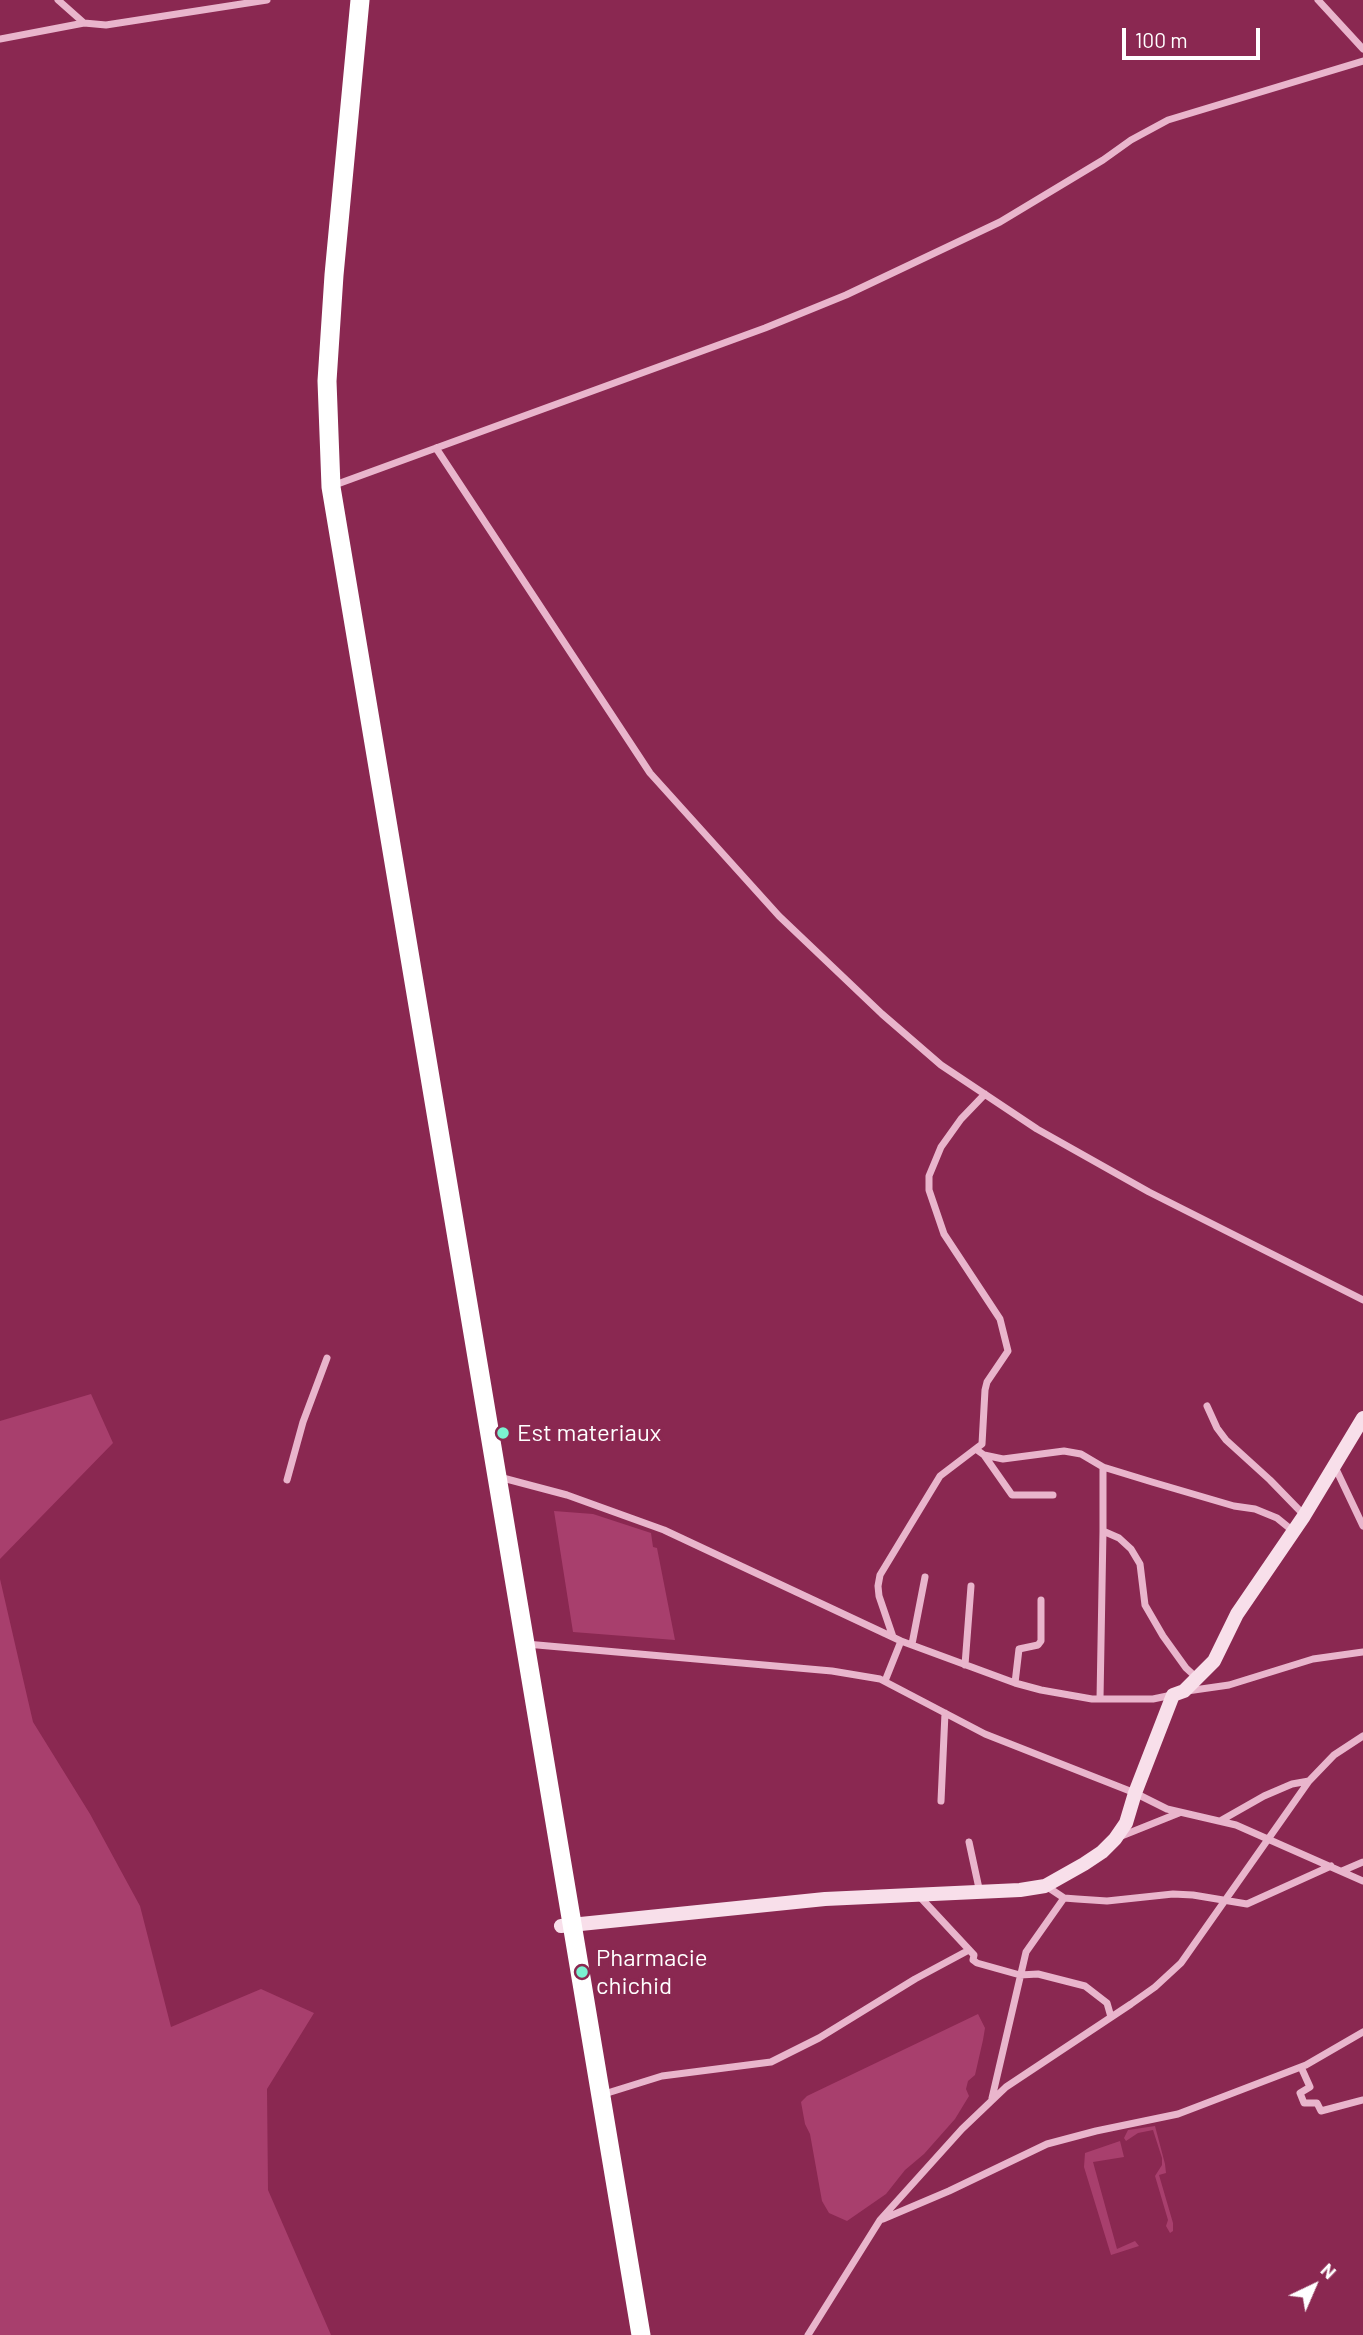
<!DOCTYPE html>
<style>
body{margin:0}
#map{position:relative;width:1363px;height:2335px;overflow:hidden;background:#8a2851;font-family:Barlow,sans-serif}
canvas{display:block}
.north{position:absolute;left:1279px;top:2251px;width:70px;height:70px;-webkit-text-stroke:5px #8a2851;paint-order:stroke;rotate:44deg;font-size:19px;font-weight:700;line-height:28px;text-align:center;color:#fff}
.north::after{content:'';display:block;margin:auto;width:24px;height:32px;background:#fff;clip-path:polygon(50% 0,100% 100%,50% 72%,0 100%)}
.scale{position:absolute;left:1122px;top:28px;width:138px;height:32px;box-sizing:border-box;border:4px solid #fff;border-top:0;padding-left:9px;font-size:21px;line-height:24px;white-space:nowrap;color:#fff;-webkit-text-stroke:5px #8a2851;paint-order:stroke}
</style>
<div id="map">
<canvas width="1363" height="2335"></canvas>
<div class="north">N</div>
<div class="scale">100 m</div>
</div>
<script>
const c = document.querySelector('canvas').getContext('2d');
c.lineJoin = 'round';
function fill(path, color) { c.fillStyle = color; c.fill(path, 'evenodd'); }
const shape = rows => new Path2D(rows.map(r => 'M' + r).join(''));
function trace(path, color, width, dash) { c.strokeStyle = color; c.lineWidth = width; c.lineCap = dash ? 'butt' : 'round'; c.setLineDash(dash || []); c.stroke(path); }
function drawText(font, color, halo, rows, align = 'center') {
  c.font = font + ' Barlow,sans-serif'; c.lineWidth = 7; c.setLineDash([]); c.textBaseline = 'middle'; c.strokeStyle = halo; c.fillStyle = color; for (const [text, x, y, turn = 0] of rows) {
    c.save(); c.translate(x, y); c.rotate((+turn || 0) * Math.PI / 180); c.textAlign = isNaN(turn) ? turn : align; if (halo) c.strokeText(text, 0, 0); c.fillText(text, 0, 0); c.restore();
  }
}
const green = shape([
 [91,1394,113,1443,0,1559,0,1421],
 [554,1511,593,1514,651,1533,653,1547,657,1548,675,1640,573,1632],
 [0,1579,33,1722,90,1814,140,1906,171,2027,261,1989,314,2013,267,2089,268,2190,331,2335,0,2335],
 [978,2014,985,2028,983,2040,975,2075,968,2081,966,2089,969,2096,955,2119,924,2154,905,2170,886,2194,847,2221,829,2213,822,2201,810,2134,805,2124,801,2102,807,2096],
 [1155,2126,1165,2164,1166,2173,1159,2175,1173,2223,1173,2231,1170,2233,1166,2226,1168,2220,1155,2176,1162,2165,1162,2158,1153,2130,1138,2133,1126,2141,1124,2138,1128,2130],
 [1120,2141,1124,2157,1093,2162,1117,2249,1135,2241,1139,2246,1111,2255,1084,2167,1085,2153]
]);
const street = shape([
 [58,0,84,23],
 [1318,0,1363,49],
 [0,39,84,23,106,25,267,0],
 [436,448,650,773,779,916,882,1014,941,1065,1037,1129,1149,1192,1363,1300],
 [332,486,765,328,846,295,1000,222,1103,160,1131,140,1168,120,1363,61],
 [1207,1406,1217,1428,1226,1440,1270,1480,1304,1515],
 [977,1450,984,1455,1003,1459,1064,1451,1081,1454,1103,1467,1152,1482,1234,1506,1255,1509,1277,1518,1293,1531],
 [984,1455,1012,1495,1053,1495],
 [1103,1467,1103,1531,1119,1538,1131,1549,1140,1564,1145,1605,1163,1636,1186,1668,1197,1678],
 [1335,1467,1363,1526],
 [499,1477,567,1495,664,1530,901,1641,1015,1683,1041,1690,1092,1699,1153,1699,1172,1695],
 [287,1480,303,1422,327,1358],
 [893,1637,879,1596,878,1586,880,1575,940,1476,982,1444,985,1390,987,1382,1008,1351,1000,1319,944,1234,929,1190,929,1176,941,1147,961,1119,985,1094],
 [526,1644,832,1671,880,1679,985,1734,1135,1793,1167,1809,1236,1825,1363,1881],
 [912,1644,925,1577],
 [965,1665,971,1586],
 [885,1681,901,1641],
 [1015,1683,1019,1649,1038,1645,1041,1641,1041,1600],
 [1187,1691,1229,1685,1313,1659,1363,1652],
 [1100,1699,1103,1531],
 [941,1801,945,1713],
 [1220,1821,1264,1796,1292,1784,1309,1781],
 [1119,1837,1179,1813],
 [969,1842,980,1893],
 [1342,1871,1363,1862],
 [1046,1886,1064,1898,1077,1899,1107,1901,1173,1894,1193,1895,1247,1904,1331,1866],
 [920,1897,974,1955,973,1960,977,1963,1020,1975,1038,1974,1085,1986,1107,2003,1111,2017],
 [1301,2067,1310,2087,1300,2093,1304,2103,1317,2103,1321,2111,1363,2100],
 [601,2095,662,2076,771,2062,819,2038,915,1979,969,1950],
 [992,2098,1026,1952,1064,1898],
 [883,2219,949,2191,1047,2144,1096,2131,1178,2114,1199,2106,1306,2065,1363,2032],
 [808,2335,880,2220,962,2129,1006,2087,1131,2004,1155,1987,1181,1963,1309,1781,1334,1755,1363,1736]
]);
const secondary = shape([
 [561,1926,825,1899,1020,1890,1045,1886,1084,1864,1102,1852,1115,1839,1126,1823,1135,1793,1173,1695,1184,1691,1214,1661,1237,1614,1304,1516,1363,1418]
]);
const highway = shape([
 [360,0,334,275,327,381,331,487,641,2335]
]);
const markers = [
 [503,1433,7,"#7bf1d1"],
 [582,1972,7,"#7bf1d1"]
];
const poiNames = [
 ["Est materiaux",517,1433],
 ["Pharmacie",596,1958],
 ["chichid",596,1986]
];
fill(green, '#a83f6d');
trace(street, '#e9b5cc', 7);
trace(secondary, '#f8dfea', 14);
trace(highway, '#fff', 19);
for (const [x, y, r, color] of markers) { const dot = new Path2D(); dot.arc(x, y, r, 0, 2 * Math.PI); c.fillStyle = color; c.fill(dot); trace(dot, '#8a2851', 2.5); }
drawText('24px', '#fff', '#8a2851', poiNames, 'left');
</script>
